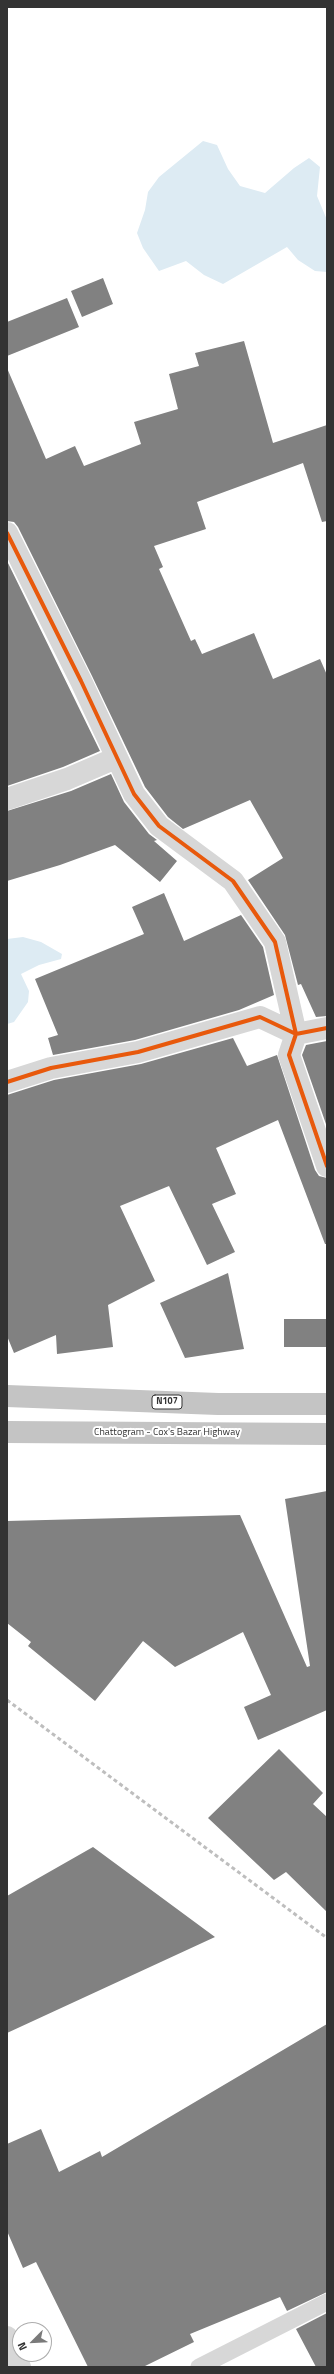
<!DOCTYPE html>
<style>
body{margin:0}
#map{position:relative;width:334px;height:2374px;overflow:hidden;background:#fff;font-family:"Titillium Web",sans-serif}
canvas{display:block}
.frame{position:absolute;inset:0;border:8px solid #333;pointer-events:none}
.north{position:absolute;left:12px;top:2322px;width:40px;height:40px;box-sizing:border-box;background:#fff;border:1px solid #adadad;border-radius:50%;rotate:246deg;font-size:11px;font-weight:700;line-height:16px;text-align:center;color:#333}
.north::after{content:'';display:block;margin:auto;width:14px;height:18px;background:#7a7a7a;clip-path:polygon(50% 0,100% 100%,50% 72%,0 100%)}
</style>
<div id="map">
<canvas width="334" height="2374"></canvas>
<div class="frame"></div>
<div class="north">N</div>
</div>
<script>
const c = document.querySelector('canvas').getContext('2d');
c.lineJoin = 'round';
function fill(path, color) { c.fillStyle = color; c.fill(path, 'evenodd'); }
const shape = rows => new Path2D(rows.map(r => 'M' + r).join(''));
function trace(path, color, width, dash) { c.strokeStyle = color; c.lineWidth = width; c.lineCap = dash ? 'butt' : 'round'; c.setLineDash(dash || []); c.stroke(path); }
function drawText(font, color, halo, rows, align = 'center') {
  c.font = font + ' "Titillium Web",sans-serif'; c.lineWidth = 4; c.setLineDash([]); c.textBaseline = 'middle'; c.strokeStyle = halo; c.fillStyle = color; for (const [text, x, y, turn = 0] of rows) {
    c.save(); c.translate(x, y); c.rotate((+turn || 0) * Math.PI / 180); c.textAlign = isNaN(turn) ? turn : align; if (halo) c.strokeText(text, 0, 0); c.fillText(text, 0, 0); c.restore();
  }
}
const water = shape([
 [203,141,217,145,228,169,240,186,265,193,294,168,309,158,320,167,317,196,327,220,327,272,315,271,298,260,287,247,223,284,204,275,186,261,159,271,143,248,137,233,145,210,148,192,159,177],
 [23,937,41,942,62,954,61,959,39,965,21,974,29,991,28,1002,14,1022,7,1024,7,939]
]);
const building = shape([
 [103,278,113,304,82,317,71,291],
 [67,298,79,327,7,356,7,322],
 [244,341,273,443,327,425,327,521,322,522,303,463,197,502,206,529,154,546,163,567,159,569,191,641,195,639,202,654,254,633,273,679,320,659,327,675,327,1016,316,1017,301,984,298,985,285,935,248,880,283,858,250,800,183,829,168,817,145,787,92,676,18,527,14,522,7,521,7,368,46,459,75,446,84,466,141,444,134,422,178,409,169,374,199,366,195,353],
 [7,561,100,751,63,767,7,786],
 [111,774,124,802,149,834,157,840,154,841,177,861,160,882,115,845,60,865,7,881,7,811,71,791],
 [164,893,184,941,241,915,263,947,274,995,239,1010,135,1040,53,1055,48,1038,58,1035,35,979,144,934,132,907],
 [233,1038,247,1066,277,1055,315,1170,319,1176,327,1178,327,1244,325,1244,278,1120,216,1148,236,1194,212,1204,235,1252,207,1265,169,1186,120,1206,155,1281,108,1305,113,1347,57,1354,56,1335,14,1353,7,1336,7,1095,54,1080,141,1064],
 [327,1041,327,1127,302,1055,306,1045],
 [228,1273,244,1349,185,1358,160,1303],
 [284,1319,327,1319,327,1347,284,1347],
 [327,1491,327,1710,258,1740,244,1707,271,1695,243,1632,175,1667,143,1641,95,1701,28,1646,31,1642,7,1623,7,1521,240,1515,307,1667,310,1666,285,1499],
 [279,1749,323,1793,313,1804,327,1817,327,1912,286,1872,274,1880,208,1818],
 [93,1847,215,1937,7,2033,7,1896],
 [327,2024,327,2292,287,2311,280,2297,190,2334,194,2342,143,2367,88,2367,36,2262,23,2268,7,2231,7,2144,41,2129,59,2172,100,2151,102,2157],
 [327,2313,327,2367,316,2367,296,2329]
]);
const lane = shape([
 [199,2367,327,2302]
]);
const street = shape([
 [7,533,81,681,134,794,159,826,233,881,275,942,296,1034,289,1055,327,1166],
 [7,799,67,779,116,758],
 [7,1082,51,1068,138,1052,260,1017,296,1034,327,1028],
 [7,2337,20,2367]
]);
const highway = shape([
 [7,1396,218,1404,327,1404],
 [7,1432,327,1434]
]);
const rail = shape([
 [7,1700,327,1938]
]);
const cycleway = shape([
 [7,533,81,681,134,794,159,826,233,881,275,942,296,1034,289,1055,327,1166],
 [7,1082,51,1068,138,1052,260,1017,296,1034,327,1028]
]);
const shields = [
 [167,1402,30]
];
const shieldNames = [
 ["N107",167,1402]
];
const streetNames = [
 ["Chattogram - Cox's Bazar Highway",167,1433]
];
fill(water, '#ddebf3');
fill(building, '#818181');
trace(lane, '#d7d7d7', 17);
trace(street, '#d7d7d7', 22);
trace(highway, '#c4c4c4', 22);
trace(rail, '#bebebe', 3, [4, 3]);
trace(cycleway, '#e8590c', 4);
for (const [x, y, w] of shields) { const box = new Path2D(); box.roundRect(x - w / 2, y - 7, w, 14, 3); c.fillStyle = '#fff'; c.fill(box); trace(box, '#333', 1); }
drawText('bold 9px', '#333', null, shieldNames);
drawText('10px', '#333', '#fff', streetNames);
</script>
